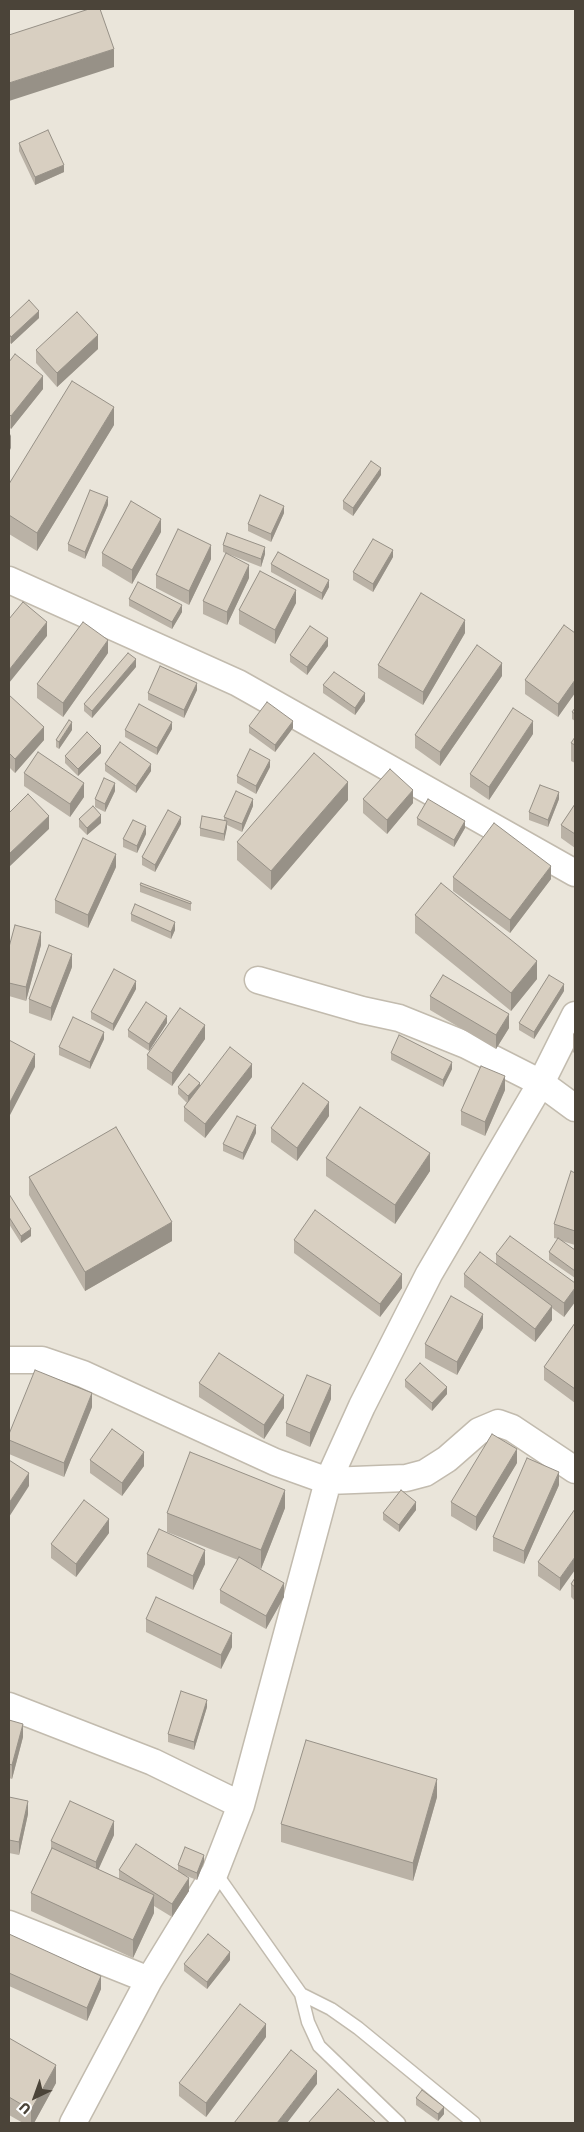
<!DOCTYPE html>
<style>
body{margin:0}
#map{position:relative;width:584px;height:2132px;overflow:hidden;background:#f6f3ec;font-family:Poppins,sans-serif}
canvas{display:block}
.frame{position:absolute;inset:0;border:10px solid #4b4439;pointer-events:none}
.north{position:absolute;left:10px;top:2072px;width:50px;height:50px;-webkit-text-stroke:4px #fff;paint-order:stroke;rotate:222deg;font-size:14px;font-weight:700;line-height:20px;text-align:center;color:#4b4439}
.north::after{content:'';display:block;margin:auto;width:18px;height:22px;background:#4b4439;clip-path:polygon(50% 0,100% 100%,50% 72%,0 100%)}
</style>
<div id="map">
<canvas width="584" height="2132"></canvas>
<div class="frame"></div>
<div class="north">U</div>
</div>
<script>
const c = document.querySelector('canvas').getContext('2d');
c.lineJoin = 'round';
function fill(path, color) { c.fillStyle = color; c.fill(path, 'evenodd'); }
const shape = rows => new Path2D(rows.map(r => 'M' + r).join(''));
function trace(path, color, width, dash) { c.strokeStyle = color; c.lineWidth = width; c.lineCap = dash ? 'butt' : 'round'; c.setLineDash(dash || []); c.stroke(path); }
const residential = shape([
 [9,9,575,9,575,2123,9,2123]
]);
const service = shape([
 [215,1872,301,1994,308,2022,319,2046,399,2123],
 [301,1994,331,2009,358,2028,474,2123]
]);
const minor = shape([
 [9,580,238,683,575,873],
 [258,980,362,1010,399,1018,466,1045,541,1083,575,1108],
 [9,1360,42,1360,83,1374,275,1462,328,1481,406,1478,425,1473,447,1459,479,1431,498,1423,512,1428,575,1470],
 [9,1706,153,1762,241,1805],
 [9,1924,149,1980],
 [73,2123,149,1980,215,1872,241,1805,328,1481,362,1406,429,1274,541,1083,575,1015]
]);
const wall = shape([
 [19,143,64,172,35,185,19,151],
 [39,318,11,344,9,341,9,319],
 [98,349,57,387,36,363,36,350],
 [9,362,43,389,11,429,9,427],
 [114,425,37,551,9,534,9,484],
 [381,475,353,516,343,509,343,501],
 [108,505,85,559,68,551,68,544],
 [284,513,271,542,248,531,248,524],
 [161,532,132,584,102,566,102,553],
 [223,545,265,554,261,567,223,552],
 [393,557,373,592,353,580,353,572],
 [211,559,189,605,156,588,156,575],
 [271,564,329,587,322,600,271,572],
 [249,578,227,625,203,614,203,601],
 [129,599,182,612,172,629,129,606],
 [296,603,275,644,239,624,239,610],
 [465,633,423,705,378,678,378,665],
 [575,633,575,693,558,717,525,694,525,680],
 [328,646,307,675,290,662,290,655],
 [108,653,63,717,37,698,37,684],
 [136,667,92,718,84,711,84,704],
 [502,676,440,766,415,748,415,735],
 [323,685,365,701,355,715,323,693],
 [197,690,184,718,148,700,148,693],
 [9,695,44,740,15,773,9,767],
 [575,708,575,721,572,719,572,712],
 [249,726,293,728,275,752,249,733],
 [172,729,157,755,125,737,125,730],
 [72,730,59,749,56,747,56,740],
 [533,734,489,800,470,787,470,774],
 [575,737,575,763,571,761,571,743],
 [101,753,78,776,65,763,65,756],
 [105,764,151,771,136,793,105,771],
 [270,767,256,794,237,783,237,776],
 [24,773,84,797,70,817,24,786],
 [115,791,105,812,95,807,95,799],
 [363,799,413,803,387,834,363,813],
 [559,799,548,827,529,820,529,812],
 [348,800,271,890,237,860,237,842],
 [575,804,575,848,561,838,561,825],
 [253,806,242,832,227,825,224,841,200,836,200,828,224,821,224,817],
 [417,818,465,828,454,847,417,825],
 [79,819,101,823,87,835,79,827],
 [181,824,155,872,142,865,142,857],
 [146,834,137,853,123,847,123,839],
 [116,867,88,928,55,913,55,900],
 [453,877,551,879,510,933,453,891],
 [140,885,191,902,191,911,140,892],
 [131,914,175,930,171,939,131,921],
 [415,915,537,979,511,1011,415,933],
 [41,945,26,1001,9,996,9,947],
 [72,967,51,1021,29,1013,29,999],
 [136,989,113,1031,91,1019,91,1012],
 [564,991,534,1039,519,1030,519,1023],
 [430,996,509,1028,496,1049,430,1010],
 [167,1023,149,1051,128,1037,128,1030],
 [575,1031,575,1054,573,1052,573,1034],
 [104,1039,90,1069,59,1055,59,1047],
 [205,1039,172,1086,147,1069,147,1055],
 [391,1053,452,1069,443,1087,391,1060],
 [252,1077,205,1138,184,1121,184,1107,187,1103,178,1094,178,1087,200,1086],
 [505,1090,485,1136,461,1125,461,1111],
 [329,1116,297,1161,271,1142,271,1128],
 [256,1133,243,1160,223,1151,223,1144],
 [326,1158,430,1171,395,1224,326,1176],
 [575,1173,575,1245,562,1241,575,1250,575,1278,549,1260,549,1252,558,1239,554,1238,554,1224],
 [29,1177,172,1241,85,1291,29,1195],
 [9,1194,31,1236,21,1243,9,1224],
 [294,1240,402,1288,380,1317,294,1253],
 [496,1254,575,1283,575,1302,564,1317,552,1308,552,1320,535,1342,464,1287,464,1274,496,1264],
 [575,1323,575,1403,544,1380,544,1367],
 [483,1328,457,1375,425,1358,425,1344],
 [405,1380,447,1394,432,1411,405,1387],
 [199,1383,284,1408,264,1439,199,1397],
 [331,1399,310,1447,286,1436,286,1423],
 [92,1407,64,1477,9,1454,9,1434],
 [90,1460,144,1466,122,1496,90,1473],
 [517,1463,476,1531,451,1516,451,1502],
 [559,1485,524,1564,493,1551,493,1537],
 [285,1508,261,1569,256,1567,284,1597,266,1629,220,1603,220,1590,238,1560,167,1532,167,1513],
 [575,1509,560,1591,538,1576,538,1562],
 [416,1510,399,1532,383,1520,383,1513],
 [109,1533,76,1577,51,1558,51,1544],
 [147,1554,205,1564,193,1590,147,1567],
 [575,1578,575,1601,571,1597,571,1584],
 [146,1619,232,1647,221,1669,146,1632],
 [207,1707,194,1750,168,1742,168,1734],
 [9,1720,23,1737,12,1779,9,1778],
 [9,1797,28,1814,19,1855,9,1853],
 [437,1797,413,1881,281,1842,281,1824],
 [114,1835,98,1869,119,1879,119,1870,178,1871,178,1865,204,1862,197,1880,184,1875,189,1891,172,1917,154,1906,154,1913,133,1958,31,1911,31,1893,51,1849,51,1841],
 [9,1934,101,1989,87,2021,9,1986],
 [230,1960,207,1989,184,1971,184,1964],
 [266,2037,206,2117,179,2096,179,2083],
 [9,2038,56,2083,34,2123,23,2123,9,2115],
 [416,2098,444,2114,438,2121,416,2105]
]);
const shadedWall = shape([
 [114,49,114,67,9,101,9,83],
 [64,165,64,172,35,185,35,177],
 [39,311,39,318,11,344,11,337],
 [98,335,98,349,57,387,57,373],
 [43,376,43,389,11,429,11,416],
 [114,407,114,425,37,551,37,533],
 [11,434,11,448,9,452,9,438],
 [381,468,381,475,353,516,353,508],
 [108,497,108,505,85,559,85,552],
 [284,506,284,513,271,542,271,534],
 [161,519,161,532,132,584,132,570],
 [211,545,211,559,189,605,189,591],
 [265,547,265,554,261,567,261,559],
 [393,550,393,557,373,592,373,584],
 [249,565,249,578,227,625,227,612],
 [329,580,329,587,322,600,322,593],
 [296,590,296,603,275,644,275,630],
 [182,605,182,612,172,629,172,622],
 [465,620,465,633,423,705,423,692],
 [47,622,47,636,9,683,9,670],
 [328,638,328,646,307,675,307,667],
 [108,640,108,653,63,717,63,703],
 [136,659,136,667,92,718,92,711],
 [502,663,502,676,440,766,440,752],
 [575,680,575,693,558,717,558,704],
 [197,683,197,690,184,718,184,710],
 [365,693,365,701,355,715,355,708],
 [293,721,293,728,275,752,275,745],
 [533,721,533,734,489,800,489,787],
 [72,722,72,730,59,749,59,742],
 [172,722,172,729,157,755,157,748],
 [44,727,44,740,15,773,15,759],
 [101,746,101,753,78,776,78,769],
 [270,760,270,767,256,794,256,786],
 [151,764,151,771,136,793,136,786],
 [348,782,348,800,271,890,271,871],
 [84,783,84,797,70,817,70,804],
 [115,783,115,791,105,812,105,804],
 [413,790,413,803,387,834,387,820],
 [559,792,559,799,548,827,548,820],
 [253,799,253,806,242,832,242,824],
 [101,815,101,823,87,835,87,828],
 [49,816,49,829,9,867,9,854],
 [181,817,181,824,155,872,155,865],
 [227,821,227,828,224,841,224,834],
 [465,821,465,828,454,847,454,840],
 [146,826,146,834,137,853,137,846],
 [116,854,116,867,88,928,88,915],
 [551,866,551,879,510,933,510,920],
 [175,922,175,930,171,939,171,932],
 [41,932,41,945,26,1001,26,987],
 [72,954,72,967,51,1021,51,1008],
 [537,961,537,979,511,1011,511,993],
 [136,981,136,989,113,1031,113,1024],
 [564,984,564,991,534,1039,534,1032],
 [509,1014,509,1028,496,1049,496,1035],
 [167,1016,167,1023,149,1051,149,1044],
 [205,1025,205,1039,172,1086,172,1073],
 [104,1032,104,1039,90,1069,90,1062],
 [35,1054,35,1067,9,1117,9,1104],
 [452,1062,452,1069,443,1087,443,1080],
 [252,1064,252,1077,205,1138,205,1124],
 [505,1076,505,1090,485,1136,485,1122],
 [200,1083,200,1091,188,1103,188,1096],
 [329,1102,329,1116,297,1161,297,1148],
 [256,1125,256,1133,243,1160,243,1153],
 [430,1153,430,1171,395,1224,395,1205],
 [172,1222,172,1241,85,1291,85,1272],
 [31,1229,31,1236,21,1243,21,1236],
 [402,1274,402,1288,380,1317,380,1304],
 [575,1288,575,1302,564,1317,564,1303],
 [552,1306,552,1320,535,1342,535,1329],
 [483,1314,483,1328,457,1375,457,1362],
 [331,1385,331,1399,310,1447,310,1433],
 [447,1387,447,1394,432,1411,432,1403],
 [92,1393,92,1407,64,1477,64,1463],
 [284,1395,284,1408,264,1439,264,1425],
 [517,1449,517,1463,476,1531,476,1517],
 [144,1452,144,1466,122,1496,122,1483],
 [559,1472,559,1485,524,1564,524,1551],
 [29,1473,29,1486,9,1517,9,1503],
 [285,1490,285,1508,261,1569,261,1550],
 [416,1502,416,1510,399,1532,399,1525],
 [109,1519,109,1533,76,1577,76,1564],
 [205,1550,205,1564,193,1590,193,1576],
 [575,1557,575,1570,560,1591,560,1578],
 [284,1583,284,1597,266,1629,266,1616],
 [232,1633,232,1647,221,1669,221,1655],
 [207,1700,207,1707,194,1750,194,1742],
 [23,1724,23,1737,12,1779,12,1765],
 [437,1779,437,1797,413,1881,413,1863],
 [28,1801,28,1814,19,1855,19,1842],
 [114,1821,114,1835,96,1875,96,1862],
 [204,1855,204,1862,197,1880,197,1873],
 [189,1878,189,1891,172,1917,172,1904],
 [154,1895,154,1913,133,1958,133,1940],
 [230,1952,230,1960,207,1989,207,1982],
 [101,1976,101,1989,87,2021,87,2008],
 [266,2024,266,2037,206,2117,206,2103],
 [56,2065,56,2083,34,2123,31,2123,31,2110],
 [317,2071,317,2084,287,2123,277,2123],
 [444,2107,444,2114,438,2121,438,2114]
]);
const building = shape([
 [89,9,100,9,114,49,9,83,9,35,89,9],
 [48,130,64,165,35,177,19,143,48,130],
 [29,300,39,311,11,337,9,334,9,319,29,300],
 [77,312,98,335,57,373,36,350,77,312],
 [15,354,43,376,11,416,9,414,9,362,15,354],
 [72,381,114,407,37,533,9,515,9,484,72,381],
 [371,461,381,468,353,508,343,501,371,461],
 [90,490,108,497,85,552,68,544,90,490],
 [260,495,284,506,271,534,248,524,260,495],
 [131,501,161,519,132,570,102,553,131,501],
 [178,529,211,545,189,591,156,575,178,529],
 [227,533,265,547,261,559,223,545,227,533],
 [373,539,393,550,373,584,353,572,373,539],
 [278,552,329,580,322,593,271,564,278,552],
 [226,553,249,565,227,612,203,601,226,553],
 [260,571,296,590,275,630,239,610,260,571],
 [138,582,182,605,172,622,129,599,138,582],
 [421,593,465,620,423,692,378,665,421,593],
 [23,602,47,622,9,670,9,619,23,602],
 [83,622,108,640,63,703,37,684,83,622],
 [564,625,575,633,575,680,558,704,525,680,564,625],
 [310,626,328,638,307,667,290,655,310,626],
 [477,645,502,663,440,752,415,735,477,645],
 [128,653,136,659,92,711,84,704,128,653],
 [160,666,197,683,184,710,148,693,160,666],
 [334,672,365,693,355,708,323,685,334,672],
 [9,695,44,727,15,759,9,753,9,695],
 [267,702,293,721,275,745,249,726,267,702],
 [139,704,172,722,157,748,125,730,139,704],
 [513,708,533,721,489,787,470,774,513,708],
 [575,708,575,714,572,712,575,708],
 [69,720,72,722,59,742,56,740,69,720],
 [87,732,101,746,78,769,65,756,87,732],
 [575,737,575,745,571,743,575,737],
 [120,742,151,764,136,786,105,764,120,742],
 [250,749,270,760,256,786,237,776,250,749],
 [38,752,84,783,70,804,24,773,38,752],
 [314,753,348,782,271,871,237,842,314,753],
 [390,769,413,790,387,820,363,799,390,769],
 [104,778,115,783,105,804,95,799,104,778],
 [540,785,559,792,548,820,529,812,540,785],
 [236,791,253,799,242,824,224,817,236,791],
 [28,794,49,816,9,854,9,813,28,794],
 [428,799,465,821,454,840,417,818,428,799],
 [575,804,575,834,561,825,575,804],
 [93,806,101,815,87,828,79,819,93,806],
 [168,810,181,817,155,865,142,857,168,810],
 [202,816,227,821,224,834,200,828,202,816],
 [133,820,146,826,137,846,123,839,133,820],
 [494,823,551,866,510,920,453,877,494,823],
 [83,838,116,854,88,915,55,900,83,838],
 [141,883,191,902,191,904,140,885,141,883],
 [441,883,537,961,511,993,415,915,441,883],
 [135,904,175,922,171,932,131,914,135,904],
 [15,925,41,932,26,987,9,983,9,947,15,925],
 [49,945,72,954,51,1008,29,999,49,945],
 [114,969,136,981,113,1024,91,1012,114,969],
 [443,975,509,1014,496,1035,430,996,443,975],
 [549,975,564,984,534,1032,519,1023,549,975],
 [146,1002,167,1016,149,1044,128,1030,146,1002],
 [180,1008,205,1025,172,1073,147,1055,180,1008],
 [73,1017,104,1032,90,1062,59,1047,73,1017],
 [399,1035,452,1062,443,1080,391,1053,399,1035],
 [9,1040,35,1054,9,1104,9,1040],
 [230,1047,252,1064,205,1124,184,1107,230,1047],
 [481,1066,505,1076,485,1122,461,1111,481,1066],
 [189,1074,200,1083,188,1096,178,1087,189,1074],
 [303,1083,329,1102,297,1148,271,1128,303,1083],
 [360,1107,430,1153,395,1205,326,1158,360,1107],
 [237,1116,256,1125,243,1153,223,1144,237,1116],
 [116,1127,172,1222,85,1272,29,1177,116,1127],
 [571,1171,575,1173,575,1231,554,1224,571,1171],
 [9,1194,31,1229,21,1236,9,1217,9,1194],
 [315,1210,402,1274,380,1304,294,1240,315,1210],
 [510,1236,575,1283,575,1288,564,1303,496,1254,510,1236],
 [558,1238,575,1250,575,1271,549,1252,558,1238],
 [480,1252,552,1306,535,1329,464,1274,480,1252],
 [451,1296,483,1314,457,1362,425,1344,451,1296],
 [575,1323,575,1389,544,1367,575,1323],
 [219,1353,284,1395,264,1425,199,1383,219,1353],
 [420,1363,447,1387,432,1403,405,1380,420,1363],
 [35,1370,92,1393,64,1463,9,1440,9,1434,35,1370],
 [307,1375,331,1385,310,1433,286,1423,307,1375],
 [112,1429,144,1452,122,1483,90,1460,112,1429],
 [492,1434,517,1449,476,1517,451,1502,492,1434],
 [190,1452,285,1490,261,1550,167,1513,190,1452],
 [527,1458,559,1472,524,1551,493,1537,527,1458],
 [9,1460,29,1473,9,1503,9,1460],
 [401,1490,416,1502,399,1525,383,1513,401,1490],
 [84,1500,109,1519,76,1564,51,1544,84,1500],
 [575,1509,575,1557,560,1578,538,1562,575,1509],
 [159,1529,205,1550,193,1576,147,1554,159,1529],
 [239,1557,284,1583,266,1616,220,1590,239,1557],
 [575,1578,575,1587,571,1584,575,1578],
 [156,1597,232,1633,221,1655,146,1619,156,1597],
 [181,1691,207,1700,194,1742,168,1734,181,1691],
 [9,1720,23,1724,12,1765,9,1764,9,1720],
 [306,1740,437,1779,413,1863,281,1824,306,1740],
 [9,1797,28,1801,19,1842,9,1840,9,1797],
 [70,1801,114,1821,96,1862,51,1841,70,1801],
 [136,1844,189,1878,172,1904,119,1870,136,1844],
 [185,1847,204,1855,197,1873,178,1865,185,1847],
 [52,1848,154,1895,133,1940,31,1893,52,1848],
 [9,1934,101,1976,87,2008,9,1973,9,1934],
 [208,1934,230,1952,207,1982,184,1964,208,1934],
 [240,2004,266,2024,206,2103,179,2083,240,2004],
 [9,2038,56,2065,31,2110,9,2097,9,2038],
 [291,2050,317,2071,277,2123,234,2123,291,2050],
 [338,2089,376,2123,308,2123,338,2089],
 [422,2090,444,2107,438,2114,416,2098,422,2090]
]);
fill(residential, '#eae5da');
trace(service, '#c2bbae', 15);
trace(minor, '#c2bbae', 29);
trace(service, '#fff', 12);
trace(minor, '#fff', 26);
fill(wall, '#bab2a6');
fill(shadedWall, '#979187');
fill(building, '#d8cfc1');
trace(building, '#979187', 1);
</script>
